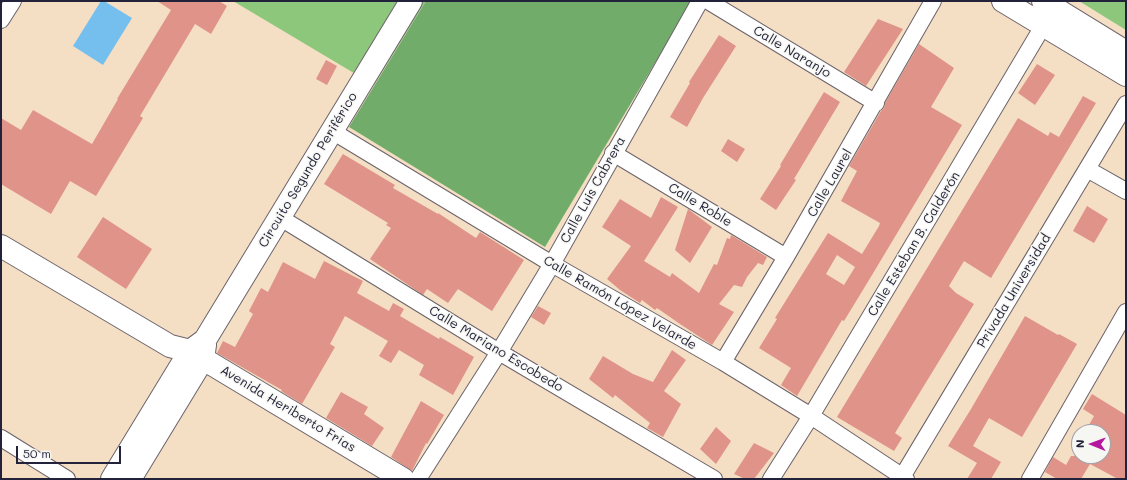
<!DOCTYPE html>
<meta charset="utf-8">
<style>
body{margin:0}
#map{position:relative;width:1127px;height:480px;overflow:hidden;background:#f4dec4;font-family:Mali,sans-serif}
canvas{display:block}
.frame{position:absolute;inset:0;border:2px solid #22223b;pointer-events:none}
.north{position:absolute;left:1071px;top:424px;width:40px;height:40px;box-sizing:border-box;background:#f6f6f2;border:1px solid #a1a1a9;border-radius:50%;rotate:271deg;font-size:11px;font-weight:700;line-height:16px;text-align:center;color:#22223b}
.north::after{content:'';display:block;margin:auto;width:14px;height:18px;background:#b5179e;clip-path:polygon(50% 0,100% 100%,50% 72%,0 100%)}
.scale{position:absolute;left:16px;top:446px;width:105px;height:18px;box-sizing:border-box;border:2px solid #22223b;border-top:0;padding-left:5px;font-size:12px;line-height:14px;white-space:nowrap;color:#22223b;-webkit-text-stroke:3px #f6f6f2;paint-order:stroke}
</style>
<div id="map">
<canvas width="1127" height="480"></canvas>
<div class="frame"></div>
<div class="north">N</div>
<div class="scale">50 m</div>
</div>
<script>
const c = document.querySelector('canvas').getContext('2d');
c.lineJoin = 'round';
function fill(path, color) { c.fillStyle = color; c.fill(path, 'evenodd'); }
const shape = rows => new Path2D(rows.map(r => 'M' + r).join(''));
function trace(path, color, width, dash) { c.strokeStyle = color; c.lineWidth = width; c.lineCap = dash ? 'butt' : 'round'; c.setLineDash(dash || []); c.stroke(path); }
function drawText(font, color, halo, rows, align = 'center') {
  c.font = font + ' Mali,sans-serif'; c.lineWidth = 3; c.setLineDash([]); c.textBaseline = 'middle'; c.strokeStyle = halo; c.fillStyle = color; for (const [text, x, y, turn = 0] of rows) {
    c.save(); c.translate(x, y); c.rotate((+turn || 0) * Math.PI / 180); c.textAlign = isNaN(turn) ? turn : align; if (halo) c.strokeText(text, 0, 0); c.fillText(text, 0, 0); c.restore();
  }
}
const green = shape([
 [233,1,426,1,374,85],
 [1079,1,1126,1,1126,30]
]);
const forest = shape([
 [426,1,692,1,545,247,349,127]
]);
const water = shape([
 [101,1,104,1,132,18,103,65,73,46]
]);
const building = shape([
 [157,1,219,1,227,6,211,34,195,24,140,116,143,118,96,196,70,181,51,214,1,184,1,118,21,130,33,110,92,144,118,99,117,99,171,10],
 [878,19,903,29,866,86,844,72],
 [719,35,736,46,703,98,687,127,670,117,690,83,689,82],
 [919,44,954,68,931,107,962,125,869,280,844,321,842,320,797,396,781,385,791,368,759,348,777,319,775,318,828,233,862,254,879,226,880,223,841,201,857,171,849,166,881,111,884,108,885,103],
 [837,255,855,267,844,285,826,274],
 [326,60,337,66,327,85,316,79],
 [1037,64,1055,75,1035,105,1018,93],
 [824,92,840,102,794,179,796,180,776,210,760,199,781,166,780,165],
 [1083,96,1096,103,991,278,964,261,949,286,956,293,974,304,895,433,902,438,894,451,837,417,1018,118,1048,136,1050,132,1059,137],
 [728,139,745,149,737,162,721,151],
 [343,154,395,185,393,188,438,214,438,213,476,238,480,232,524,260,492,311,458,289,448,303,427,289,423,295,370,259,391,228,386,225,388,223,324,184],
 [661,197,678,207,644,261,670,277,672,273,699,293,714,264,717,265,727,238,730,239,731,235,767,257,763,265,758,263,747,277,742,287,734,285,719,304,734,312,712,345,680,324,657,308,655,310,642,300,640,303,620,290,607,279,631,246,602,227,620,199,651,218],
 [1087,206,1108,219,1094,243,1073,231],
 [688,209,712,227,690,263,675,250],
 [103,217,152,249,126,289,77,257],
 [324,261,363,281,357,293,389,311,393,303,404,309,400,316,439,339,440,337,474,357,453,395,419,375,424,365,399,350,391,363,379,356,388,341,345,316,330,344,335,347,302,404,281,391,282,390,217,353,223,341,235,347,253,314,249,311,261,288,268,292,283,262,315,279],
 [538,306,551,313,544,325,531,317],
 [1025,316,1058,335,1059,334,1077,344,1022,437,989,418,973,446,1001,462,991,479,967,479,977,463,948,446,971,409],
 [672,350,686,360,664,391,681,404,663,437,647,428,650,423,615,395,613,398,589,379,603,356,633,374,653,382],
 [341,392,368,407,364,414,384,428,372,446,326,418],
 [1092,394,1126,415,1126,479,1118,479,1090,464,1081,479,1057,479,1045,472,1053,457,1066,465,1071,456,1103,456,1103,432,1085,432,1094,416,1083,409],
 [421,401,444,415,427,444,426,443,412,471,391,457],
 [716,427,731,441,716,464,700,449],
 [754,443,774,453,754,479,745,479,734,474]
]);
const street = shape([
 [708,1,876,103],
 [1,20,13,1],
 [332,131,552,264,723,362,811,416,906,479],
 [613,153,786,257],
 [1087,169,1126,191],
 [279,217,499,352,714,479],
 [723,362,786,257,933,1],
 [1,438,67,479],
 [902,477,1126,104],
 [418,479,499,352,552,264,700,1],
 [771,479,811,416,1049,16],
 [1030,479,1126,312]
]);
const secondary = shape([
 [1003,1,1126,75],
 [1043,1,1126,52],
 [1,246,170,346,190,351,403,479],
 [112,479,190,351,205,340,411,1],
 [130,479,203,359,205,345]
]);
const streetNames = [
 ["Calle Naranjo",792,52,31],
 ["Circuito Segundo Periférico",308,170,-59],
 ["Calle Laurel",830,183,-60],
 ["Calle Luis Cabrera",593,190,-61],
 ["Calle Roble",700,205,31],
 ["Calle Esteban B. Calderón",914,244,-59],
 ["Privada Universidad",1014,291,-59],
 ["Calle Ramón López Velarde",620,303,30],
 ["Calle Mariano Escobedo",496,349,31],
 ["Avenida Heriberto Frías",288,409,31]
];
fill(green, '#8cc77b');
fill(forest, '#71ac6b');
fill(water, '#75bfee');
fill(building, '#e09389');
trace(street, '#6c646b', 18);
trace(secondary, '#6c646b', 24);
trace(street, '#fff', 16);
trace(secondary, '#fff', 22);
drawText('13px', '#22223b', '#f6f6f2', streetNames);
</script>
